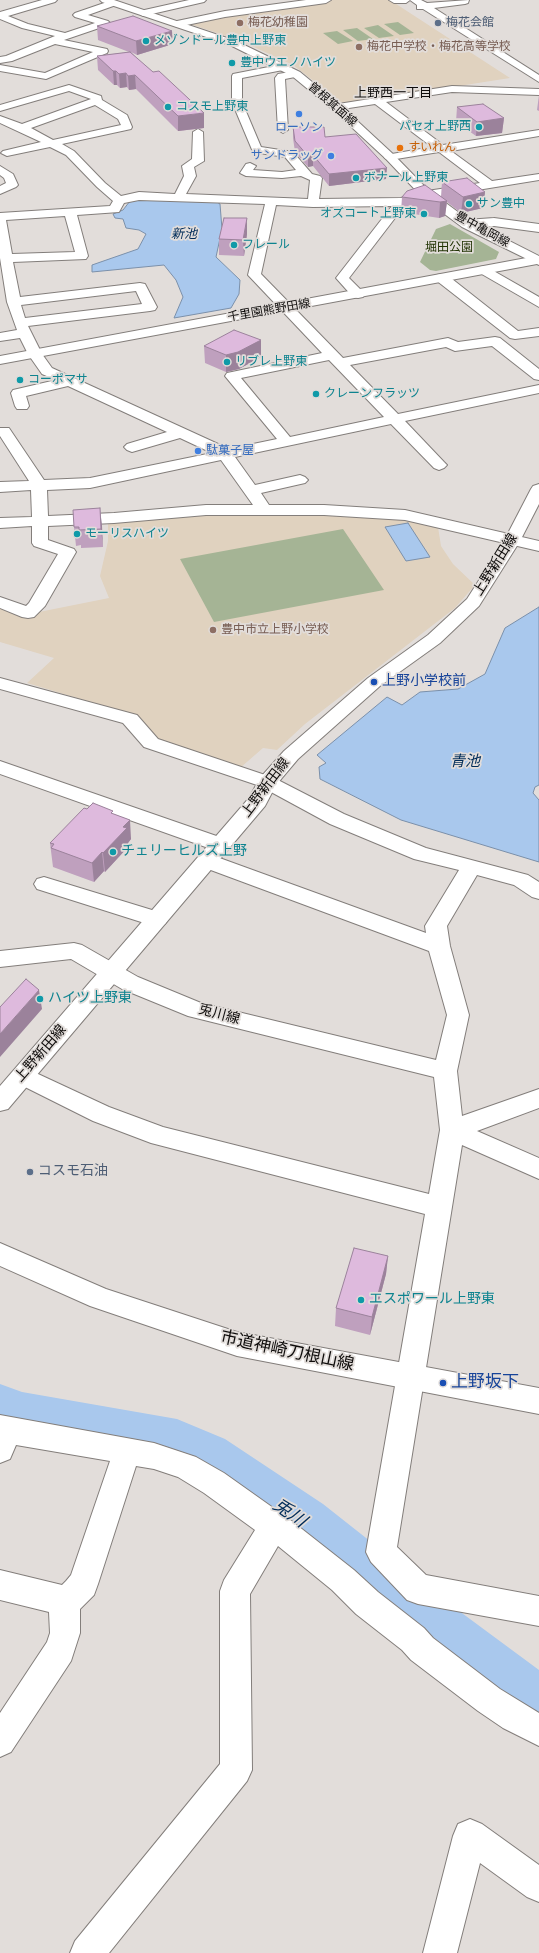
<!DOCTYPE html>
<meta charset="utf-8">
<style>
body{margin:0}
canvas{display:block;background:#e2ddda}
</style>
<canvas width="539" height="1953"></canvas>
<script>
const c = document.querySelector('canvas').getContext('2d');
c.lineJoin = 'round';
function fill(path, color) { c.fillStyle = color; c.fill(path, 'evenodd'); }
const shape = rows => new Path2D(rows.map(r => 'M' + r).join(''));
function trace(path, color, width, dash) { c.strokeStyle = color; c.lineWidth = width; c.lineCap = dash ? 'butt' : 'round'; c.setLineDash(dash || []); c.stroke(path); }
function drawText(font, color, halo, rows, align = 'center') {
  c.font = font + ' "Nunito Sans","Noto Sans JP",sans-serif'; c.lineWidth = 3.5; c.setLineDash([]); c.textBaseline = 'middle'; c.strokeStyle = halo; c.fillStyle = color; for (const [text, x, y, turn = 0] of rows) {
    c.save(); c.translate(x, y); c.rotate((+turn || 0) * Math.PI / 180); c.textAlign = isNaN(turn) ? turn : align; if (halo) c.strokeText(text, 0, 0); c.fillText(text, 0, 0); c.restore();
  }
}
const education = shape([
 [333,0,390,0,510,78,350,103,341,102,293,65,241,41,187,23,226,14],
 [258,512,367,515,406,519,438,527,441,546,453,564,475,585,455,608,305,724,277,750,263,748,240,768,159,742,137,716,27,683,54,658,0,642,0,605,30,619,39,612,109,598,100,576,108,541,108,522]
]);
const green = shape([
 [398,22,414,33,400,35,384,24],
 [378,25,394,36,379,38,364,28],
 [357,28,373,39,358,41,343,30],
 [337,31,353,41,338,44,323,33],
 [450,224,499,252,496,259,436,271,430,270,420,262,436,229],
 [343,529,384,590,214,622,180,559]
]);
const water = shape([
 [142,198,214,200,220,204,222,229,216,257,240,280,239,294,231,308,174,318,183,297,176,280,164,265,92,272,92,265,138,249,146,234,139,230,126,228,123,219,115,218,113,214,123,210,130,201,142,198],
 [408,523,430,557,406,561,385,527,408,523],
 [539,607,539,785,535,787,533,793,539,800,539,862,401,820,320,779,319,767,326,763,317,755,387,697,402,705,420,692,458,689,485,674,505,628,539,607]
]);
const river = shape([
 [0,1384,22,1392,177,1419,225,1439,323,1504,451,1605,539,1670,539,1731,518,1723,497,1711,411,1645,285,1542,187,1473,172,1467,22,1440,0,1432,0,1384]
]);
const minor = shape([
 [42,0,57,0,55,2,8,16,28,24,65,33,95,23,75,17,73,15,75,13,110,1,116,1,116,5,88,15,108,21,110,23,108,25,64,40,107,49,108,51,107,53,46,79,0,71,0,65,45,73,93,52,55,44,12,61,0,63,0,57,6,56,55,36,22,28,0,19,0,12,42,0],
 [189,0,206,0,204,2,143,16,138,13,140,11,189,0],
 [306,0,331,0,326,3,225,17,177,27,172,24,177,21,225,11,306,0],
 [389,0,421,0,427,3,469,0,468,3,465,4,434,8,539,75,539,82,423,9,417,9,417,5,410,0,406,3,394,3,389,0],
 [284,64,288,65,289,67,288,69,242,78,242,102,261,147,293,152,312,174,320,176,322,178,319,199,401,198,427,191,480,183,439,152,390,160,386,159,384,157,386,155,432,147,375,104,336,110,331,107,332,105,452,86,539,89,539,95,452,92,386,102,443,145,539,130,539,136,451,151,492,181,539,174,539,180,428,198,405,205,349,278,365,294,363,297,358,298,353,297,336,278,392,206,313,207,276,205,261,274,343,358,448,338,458,342,495,337,500,338,539,369,539,380,534,379,492,346,455,351,446,347,350,365,398,414,539,385,539,393,405,421,444,462,447,465,444,468,439,470,434,468,391,424,235,457,255,485,300,475,305,477,308,480,305,483,261,493,269,505,324,505,405,510,539,541,539,551,405,520,324,515,206,515,114,523,48,526,48,540,74,549,76,552,45,606,34,617,28,618,22,617,0,608,0,597,26,606,29,603,58,554,34,546,32,543,32,526,0,528,0,518,32,517,31,490,0,492,0,482,29,481,0,436,0,428,9,428,44,480,90,478,212,453,180,438,132,452,127,450,124,447,127,444,167,432,68,386,26,396,29,406,27,409,17,409,15,406,11,393,13,390,56,380,42,374,28,354,20,338,0,341,0,333,17,330,7,302,0,258,0,213,110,206,113,201,97,187,66,155,50,147,7,156,1,153,3,151,41,142,0,123,0,116,22,124,91,99,69,91,0,111,0,105,69,85,101,96,102,100,127,115,132,127,131,129,62,144,74,151,105,183,121,196,139,192,175,194,184,176,182,166,192,159,193,132,198,129,203,132,204,161,194,167,196,176,186,194,308,199,310,180,301,176,282,178,246,176,240,173,246,164,250,163,256,166,253,170,282,172,296,170,285,157,253,152,232,102,232,76,233,74,284,64],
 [95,105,118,119,121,125,53,140,31,128,95,105],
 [139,200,265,204,248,275,322,353,232,372,227,373,225,376,277,439,229,449,52,368,42,354,28,326,150,311,155,310,157,307,145,284,140,283,20,297,13,262,86,259,88,256,77,215,119,212,124,203,139,200],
 [65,216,75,252,12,254,6,220,65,216],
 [136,291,142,304,25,318,21,305,136,291],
 [329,360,384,417,290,437,241,378,329,360],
 [221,460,253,505,206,505,114,513,48,516,47,490,90,488,221,460],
 [296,71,301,74,300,76,285,79,288,130,283,133,278,130,275,78,278,74,296,71],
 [0,166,13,174,18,185,16,187,0,194,0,186,6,183,4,178,0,175,0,166],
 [494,218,539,224,539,232,494,226,466,228,460,224,466,220,494,218],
 [485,266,539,297,539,307,480,273,479,270,480,267,485,266],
 [442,274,447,275,518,331,539,328,539,336,515,339,510,338,437,281,436,278,437,275,442,274],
 [0,678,137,715,158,739,274,778,344,814,426,848,528,875,539,882,539,899,532,897,514,885,477,875,447,926,450,946,469,1015,457,1071,462,1116,539,1089,539,1108,477,1131,539,1158,539,1179,462,1145,397,1547,426,1575,539,1596,539,1626,418,1604,407,1600,371,1562,366,1552,425,1214,151,1143,93,1121,15,1082,11,1076,15,1070,23,1067,109,1107,163,1127,429,1194,440,1130,434,1077,188,1016,122,989,71,959,0,967,0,951,74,943,82,945,138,977,201,1003,436,1060,447,1015,429,951,200,866,197,861,200,856,207,854,214,856,426,933,425,926,459,870,414,859,330,824,260,786,144,747,123,723,0,689,0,678],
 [0,761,228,840,231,845,228,850,221,852,214,850,0,774,0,761],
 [44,877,165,914,168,919,165,924,157,927,37,889,34,884,37,879,44,877],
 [0,1415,154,1443,196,1457,224,1473,293,1522,354,1570,378,1592,424,1628,433,1638,500,1689,539,1713,539,1746,503,1728,478,1711,411,1660,402,1650,356,1614,332,1590,278,1546,250,1594,252,1770,247,1781,109,1953,70,1953,75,1941,220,1764,220,1591,224,1580,255,1530,204,1493,178,1477,154,1469,136,1466,98,1584,94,1595,80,1609,80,1633,71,1661,11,1752,0,1757,0,1713,47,1642,50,1633,49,1612,0,1600,0,1570,62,1585,66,1581,71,1575,110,1461,16,1445,10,1459,0,1463,0,1415],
 [470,1819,482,1824,539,1865,539,1902,527,1897,480,1863,457,1953,423,1953,453,1836,458,1824,470,1819]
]);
const tertiary = shape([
 [100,0,114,0,236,41,300,72,340,105,394,155,433,195,427,199,423,198,386,159,332,109,292,76,230,45,102,2,100,0],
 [537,256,539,257,539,263,537,264,0,364,0,356,537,256],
 [539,484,539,504,520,541,479,606,440,643,380,686,298,759,276,785,265,806,8,1109,0,1111,0,1086,249,798,260,778,284,751,368,678,428,635,467,599,504,541,531,489,533,486,539,484],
 [0,1243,106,1289,237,1332,539,1388,539,1414,237,1356,90,1306,0,1266,0,1243]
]);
const primary = shape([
 [427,191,431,192,470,221,539,256,539,265,462,227,423,198,421,195,423,192,427,191]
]);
const wall = shape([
 [97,26,173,44,137,55,131,52,204,128,178,131,136,89,129,90,127,87,120,88,117,85,114,85,98,70,97,56,129,52,98,40],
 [539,95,539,111,537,110],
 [457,107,504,118,502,133,476,136,456,122],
 [293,127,325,137,386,179,329,186,313,166,308,167,295,152,293,138],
 [442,182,485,192,483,208,461,213,447,202,445,216,439,218,401,212,402,197,441,197],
 [247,218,247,234,244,256,219,255,219,239],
 [261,340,261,357,239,369,226,372,205,363,204,346],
 [100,508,103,547,81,548,81,545,76,546,74,527],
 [87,809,114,814,131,839,128,843,128,847,105,872,104,871,94,882,53,867,50,843],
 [388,1256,386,1274,370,1335,335,1326,336,1308]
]);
const shadedWall = shape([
 [172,31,173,44,137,55,136,41],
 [113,71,116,71,117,85,114,85],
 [126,73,127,87,120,88,119,74],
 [135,75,136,89,129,90,128,76],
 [204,113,204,128,178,131,178,116],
 [504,118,502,133,476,136,477,122],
 [313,155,313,166,308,167,308,156],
 [387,168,386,179,329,186,329,174],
 [485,192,483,208,461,213,463,197],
 [447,201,445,216,439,218,440,202],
 [247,218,247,234,244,256,243,240],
 [261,340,261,357,239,369,226,372,226,355],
 [100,508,102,526,103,547,101,529],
 [130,820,131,839,128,843,128,847,105,872,103,853,123,827],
 [102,852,104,871,94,882,92,863],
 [39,990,42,1009,0,1057,0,1034],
 [388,1256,386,1274,370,1335,372,1317]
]);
const building = shape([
 [133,16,172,31,136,41,97,26,133,16],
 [130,52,153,72,159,71,204,113,178,116,135,75,128,76,126,73,119,74,116,71,113,71,97,56,130,52],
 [483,104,504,118,477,122,457,107,483,104],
 [293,127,324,127,325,137,356,134,387,168,329,174,313,155,308,156,295,141,293,127],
 [467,178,485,192,463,197,442,182,467,178],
 [425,185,447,201,440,202,402,197,407,191,425,185],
 [224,218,247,218,243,240,219,239,224,218],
 [234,330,261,340,238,352,226,355,204,346,234,330],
 [100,508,101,529,79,530,79,527,74,527,73,510,100,508],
 [93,803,113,811,111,813,130,820,123,827,127,828,103,853,102,852,92,863,51,848,54,844,50,843,84,808,87,809,93,803],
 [26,979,39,990,0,1034,0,1007,26,979],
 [354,1248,388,1256,372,1317,336,1308,354,1248]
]);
const markers = [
 [240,23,4,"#8d6e63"],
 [438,23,4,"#5c6f8a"],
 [146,41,4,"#0f9aa8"],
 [359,47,4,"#8d6e63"],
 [232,63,4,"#0f9aa8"],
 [168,107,4,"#0f9aa8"],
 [299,114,4,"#3f7fe0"],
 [479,127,4,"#0f9aa8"],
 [400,148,4,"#e8710a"],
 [331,156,4,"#3f7fe0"],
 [356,178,4,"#0f9aa8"],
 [469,204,4,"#0f9aa8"],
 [424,214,4,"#0f9aa8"],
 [234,245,4,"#0f9aa8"],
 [227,362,4,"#0f9aa8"],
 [20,380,4,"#0f9aa8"],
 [316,394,4,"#0f9aa8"],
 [198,451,4,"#3f7fe0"],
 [77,534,4,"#0f9aa8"],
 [213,630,4,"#8d6e63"],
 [374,682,4,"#1a4fb4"],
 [113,852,4,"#0f9aa8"],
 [40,999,4,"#0f9aa8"],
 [30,1172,4,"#5c6f8a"],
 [361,1300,4,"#0f9aa8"],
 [443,1383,4,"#1a4fb4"]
];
const farEducationnames = [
 ["梅花幼稚園",248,23],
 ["梅花中学校・梅花高等学校",367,47],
 ["豊中市立上野小学校",221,630]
];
const farServicenames = [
 ["梅花会館",446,23]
];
const farCulturenames = [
 ["メゾンドール豊中上野東",154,41],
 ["豊中ウエノハイツ",240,63],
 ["コスモ上野東",176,107],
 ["パセオ上野西",471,127,"right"],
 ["ボナール上野東",364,178],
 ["サン豊中",477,204],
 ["オズコート上野東",416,214,"right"],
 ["フレール",242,245],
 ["リブレ上野東",235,362],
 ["コーポマサ",28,380],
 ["クレーンフラッツ",324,394],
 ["モーリスハイツ",85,534]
];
const farStreetnames = [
 ["曽根箕面線",332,105,41],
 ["豊中亀岡線",482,230,29],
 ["千里園熊野田線",269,311,-10]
];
const farShopnames = [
 ["ローソン",299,128],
 ["サンドラッグ",323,156,"right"],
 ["駄菓子屋",206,451,"left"]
];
const farFoodnames = [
 ["すいれん",408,148]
];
const farParknames = [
 ["堀田公園",449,248]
];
const farNeighbourhoodnames = [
 ["上野西一丁目",393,94]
];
const farWaternames = [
 ["新池",184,235]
];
const streetNames = [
 ["上野新田線",496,565,-58],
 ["上野新田線",266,788,-53],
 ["兎川線",219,1015,15],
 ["上野新田線",41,1054,-49]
];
const transitNames = [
 ["上野小学校前",382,682]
];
const cultureNames = [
 ["チェリーヒルズ上野",121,852],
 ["ハイツ上野東",48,999],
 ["エスポワール上野東",369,1300]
];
const serviceNames = [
 ["コスモ石油",38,1172]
];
const waterNames = [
 ["青池",465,762]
];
const nearStreetnames = [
 ["市道神崎刀根山線",287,1352,12]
];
const nearTransitnames = [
 ["上野坂下",451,1383]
];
const nearWaternames = [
 ["兎川",289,1514,35]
];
fill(education, '#e0d2bf');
fill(green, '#a5b495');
fill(water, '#a9c8ed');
trace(water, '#7b90aa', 1);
fill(river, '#a9c8ed');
trace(minor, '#837e7b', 2);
trace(tertiary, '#837e7b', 2);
trace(primary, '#837e7b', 2);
fill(minor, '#fff');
fill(tertiary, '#fff');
fill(primary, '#fff');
fill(wall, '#bfa0be');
fill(shadedWall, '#9b829b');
fill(building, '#debadd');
trace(building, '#9b829b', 1);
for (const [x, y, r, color] of markers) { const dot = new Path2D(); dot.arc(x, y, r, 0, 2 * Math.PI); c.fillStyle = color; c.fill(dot); trace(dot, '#e2ddda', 1.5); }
drawText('12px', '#785e54', '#e2ddda', farEducationnames, 'left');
drawText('12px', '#4e5e75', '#e2ddda', farServicenames, 'left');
drawText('12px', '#0d838f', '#e2ddda', farCulturenames, 'left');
drawText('12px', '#0f0d0c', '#e2ddda', farStreetnames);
drawText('12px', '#366cbe', '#e2ddda', farShopnames);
drawText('12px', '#c56008', '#e2ddda', farFoodnames, 'left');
drawText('12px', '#223404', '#e2ddda', farParknames);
drawText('13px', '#0f0d0c', '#e2ddda', farNeighbourhoodnames);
drawText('italic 13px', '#002c59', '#e2ddda', farWaternames);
drawText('14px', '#0f0d0c', '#e2ddda', streetNames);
drawText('14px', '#164399', '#e2ddda', transitNames, 'left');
drawText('14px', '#0d838f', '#e2ddda', cultureNames, 'left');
drawText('14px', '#4e5e75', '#e2ddda', serviceNames, 'left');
drawText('italic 15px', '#002c59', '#e2ddda', waterNames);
drawText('17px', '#0f0d0c', '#e2ddda', nearStreetnames);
drawText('17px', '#164399', '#e2ddda', nearTransitnames, 'left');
drawText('italic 18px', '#002c59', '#e2ddda', nearWaternames);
</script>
